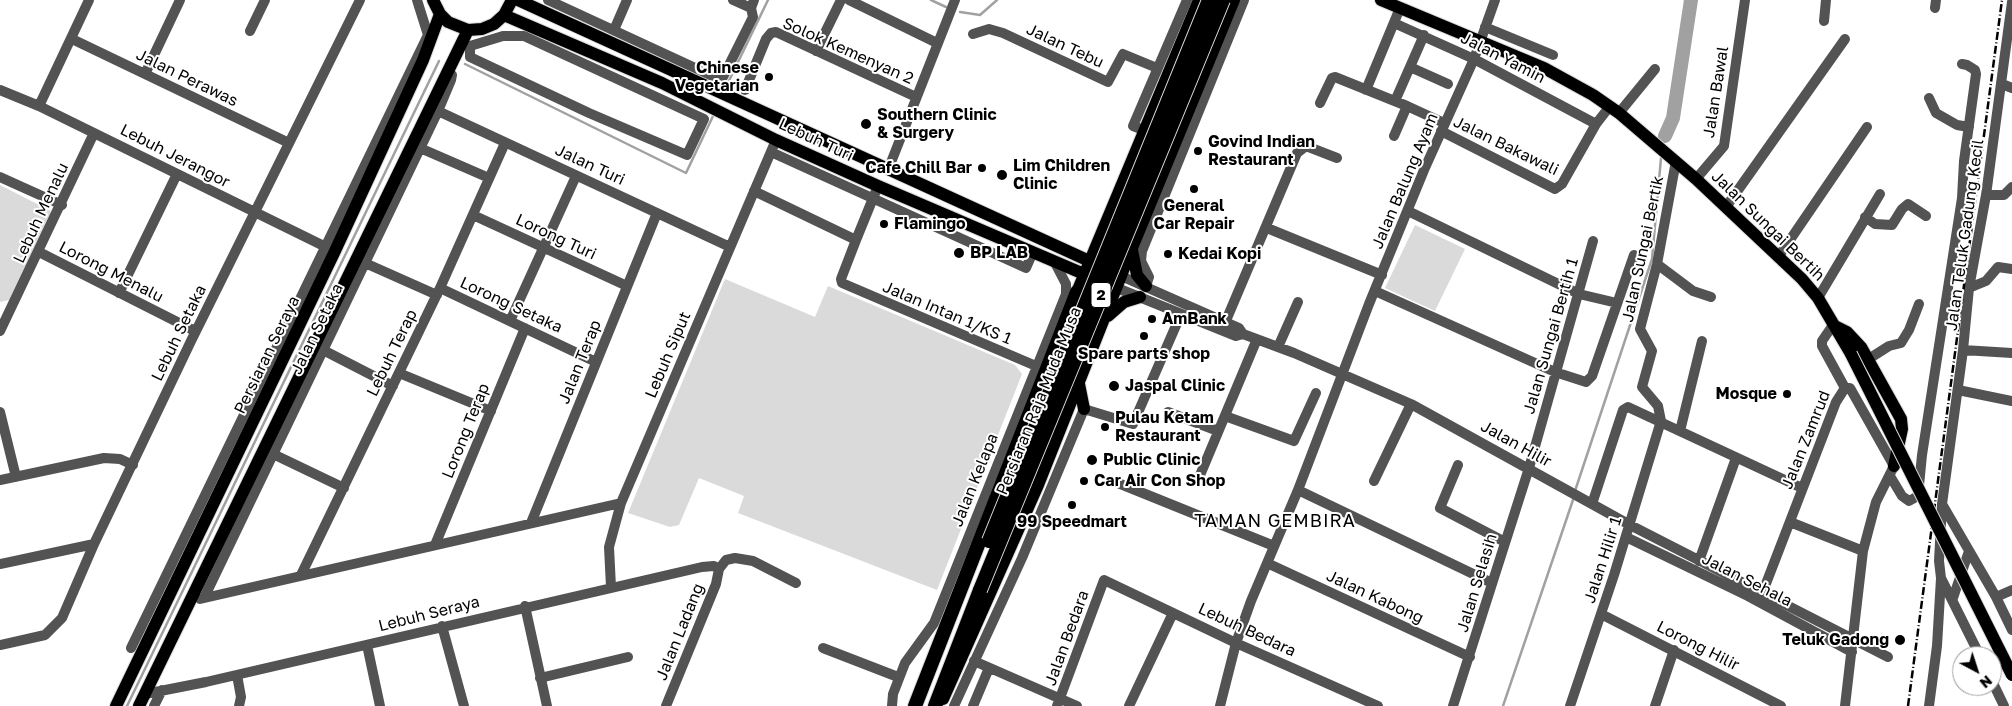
<!DOCTYPE html>
<style>
body{margin:0}
#map{position:relative;width:2012px;height:706px;overflow:hidden;background:#fff;font-family:"Golos Text",sans-serif}
canvas{display:block}
.north{position:absolute;left:1952px;top:646px;width:50px;height:50px;box-sizing:border-box;background:#fff;border:1px solid #999;border-radius:50%;rotate:140deg;font-size:14px;font-weight:700;line-height:20px;text-align:center;color:#000}
.north::after{content:'';display:block;margin:auto;width:18px;height:22px;background:#000;clip-path:polygon(50% 0,100% 100%,50% 72%,0 100%)}
</style>
<div id="map">
<canvas width="2012" height="706"></canvas>
<div class="north">N</div>
</div>
<script>
const c = document.querySelector('canvas').getContext('2d');
c.lineJoin = 'round';
function fill(path, color) { c.fillStyle = color; c.fill(path, 'evenodd'); }
const shape = rows => new Path2D(rows.map(r => 'M' + r).join(''));
function trace(path, color, width, dash) { c.strokeStyle = color; c.lineWidth = width; c.lineCap = dash ? 'butt' : 'round'; c.setLineDash(dash || []); c.stroke(path); }
function drawText(font, color, halo, rows, align = 'center') {
  c.font = font + ' "Golos Text",sans-serif'; c.lineWidth = 4; c.setLineDash([]); c.textBaseline = 'middle'; c.strokeStyle = halo; c.fillStyle = color; for (const [text, x, y, turn = 0] of rows) {
    c.save(); c.translate(x, y); c.rotate((+turn || 0) * Math.PI / 180); c.textAlign = isNaN(turn) ? turn : align; if (halo) c.strokeText(text, 0, 0); c.fillText(text, 0, 0); c.restore();
  }
}
const green = shape([
 [0,185,51,211,9,300,0,302],
 [1415,225,1465,249,1435,311,1385,288],
 [725,279,815,317,828,286,1015,365,1022,374,937,590,738,513,744,496,699,478,679,525,670,527,628,513]
]);
const stream = shape([
 [931,0,946,7],
 [960,12,980,15,997,0],
 [465,64,686,173,714,114],
 [724,91,768,0],
 [1575,491,1652,259,1661,158],
 [127,706,439,61],
 [1503,706,1574,497]
]);
const river = shape([
 [1665,136,1673,118,1691,0]
]);
const minor = shape([
 [548,0,719,79,723,77,753,17,751,8,754,0],
 [733,0,751,8],
 [849,0,937,43],
 [1935,8,1936,0],
 [1824,21,1826,0],
 [1394,23,1474,59,1596,124],
 [1485,27,1553,55],
 [614,30,627,0],
 [250,31,265,0],
 [973,34,989,29,1003,33,1108,82,1123,54,1157,68],
 [503,36,524,36,704,119,687,155,589,113,470,57,470,46,503,36],
 [72,39,289,143],
 [816,51,841,0],
 [1410,67,1448,84],
 [145,74,180,0],
 [2002,84,2012,88],
 [0,90,39,106,330,249],
 [745,90,766,39,771,33,776,32,916,97],
 [1366,90,1400,8],
 [1929,98,1936,113,1957,125,1969,127],
 [1395,101,1424,35],
 [1320,103,1332,78,1335,77,1407,106,1444,123],
 [39,106,89,0],
 [438,111,730,247],
 [1619,113,1655,69],
 [1146,131,1133,126,1187,0],
 [1441,131,1555,189,1562,184,1596,124,1610,106],
 [1394,136,1407,106],
 [420,148,489,178],
 [771,152,1026,268,1033,252],
 [888,170,955,0],
 [0,177,62,205],
 [1696,179,1724,146,1745,0],
 [878,186,856,240,841,279,842,283,1036,366],
 [754,191,856,240],
 [1986,195,2004,195,2012,187],
 [1726,207,1845,39],
 [1408,211,1579,294,1617,303],
 [473,215,627,286],
 [1865,217,1875,224,1892,225,1902,209,1908,204,1926,216],
 [1267,228,1382,275],
 [39,252,195,331],
 [1779,256,1867,127],
 [365,263,437,295],
 [1657,264,1693,291,1711,297],
 [1121,276,1239,328,1243,334,1294,353,1411,404,1630,525,1888,657],
 [1146,286,1149,277,1141,261,1142,251,1244,0],
 [440,288,596,362],
 [1117,288,1236,336,1243,334],
 [1969,288,1986,281,1998,267,2012,269],
 [1375,291,1555,372,1586,382,1592,376,1634,255],
 [119,293,177,174],
 [1818,298,1880,194],
 [510,321,576,176],
 [1833,325,1822,341,1822,346,1845,388],
 [1222,330,1297,153,1306,146,1337,158],
 [0,331,94,133],
 [1278,347,1298,302],
 [323,350,393,386],
 [1963,350,2012,353],
 [1867,360,1889,346,1901,343,1909,330,1919,304],
 [399,373,491,411],
 [1958,390,2012,401],
 [0,412,16,477],
 [1168,412,1218,431],
 [1225,416,1294,441,1316,393],
 [1661,421,1658,406,1642,387,1652,351,1640,329,1657,264,1676,161],
 [1680,431,1702,341],
 [273,454,344,488],
 [1458,465,1440,508,1505,542],
 [1890,476,1902,496,1909,501,1918,496,1922,455,1962,198,1964,161,1976,74,1975,70,1967,65,1962,64],
 [0,480,104,458,120,459,133,465],
 [1198,480,1257,339],
 [1113,481,1274,546],
 [1374,481,1411,404],
 [1298,490,1492,583],
 [1592,504,1623,410,1628,407,1802,488],
 [1942,504,1996,597,2012,630],
 [1790,522,1863,551],
 [531,523,657,213],
 [1626,537,1748,596,1852,652],
 [435,545,525,328],
 [1699,561,1736,458],
 [1267,563,1470,657],
 [0,564,94,544],
 [301,575,440,288,505,143],
 [611,587,609,547,621,503,776,140],
 [1762,594,1836,402,1845,388,1850,388,1894,466,1876,502,1863,551,1845,706],
 [1996,597,2012,590],
 [204,598,438,111,451,80,452,75,448,72],
 [1953,598,1969,551],
 [200,599,621,503],
 [525,606,547,706],
 [1601,614,1781,706],
 [442,626,464,706],
 [0,645,45,635,62,618,94,544,191,341,360,0],
 [367,645,380,706],
 [131,648,428,35,417,0],
 [823,648,898,677],
 [1980,656,1941,578,1939,561,1942,504,1963,350,1969,288,1986,195,2012,2],
 [974,661,1077,706],
 [237,675,241,697,239,706],
 [540,678,628,657],
 [1992,681,2004,706],
 [145,694,206,682,702,567,714,566,719,569],
 [154,706,162,690],
 [666,706,716,584,719,569,726,560,735,558,753,561,796,583],
 [892,706,893,694,905,663,934,623,1066,294,1066,284,1054,261],
 [954,706,1022,558,1084,409,1133,424,1181,314],
 [973,706,989,668],
 [1057,706,1104,580,1236,643,1378,706],
 [1129,706,1173,613],
 [1220,706,1236,643,1251,601,1298,490,1369,304,1424,170,1474,59,1495,0],
 [1453,706,1529,468,1593,241],
 [1570,706,1614,575,1661,421],
 [1655,706,1674,650],
 [1929,706,1937,646,1941,578]
]);
const major = shape([
 [433,0,440,14,448,22,468,30,482,29,494,24,504,15,512,0],
 [518,0,1109,270],
 [1381,0,1544,68,1593,95,1619,113,1696,179,1802,279,1818,298,1851,354],
 [504,15,662,83,776,140,878,186,1105,283],
 [1132,250,1137,275,1146,286],
 [1077,292,1199,0],
 [1108,316,1124,302,1140,297],
 [1835,326,1847,332,1861,347,1901,419,1902,429,1894,466],
 [1079,384,1084,409],
 [943,699,1038,485,1132,248,1234,0],
 [116,706,335,251,423,60,440,14],
 [139,706,468,30]
]);
const highway = shape([
 [915,706,1077,292],
 [935,706,980,590]
]);
const rail = shape([
 [1908,706,2002,0]
]);
const majorBridge = shape([
 [1851,354,2012,675]
]);
const highwayBridge = shape([
 [989,541,1209,0],
 [980,590,1223,0]
]);
const markers = [
 [769,77,5,"#000"],
 [866,124,6,"#000"],
 [1198,151,5,"#000"],
 [982,168,5,"#000"],
 [1002,175,6,"#000"],
 [1194,189,5,"#000"],
 [884,224,5,"#000"],
 [959,253,6,"#000"],
 [1168,254,5,"#000"],
 [1152,319,5,"#000"],
 [1144,336,5,"#000"],
 [1114,386,6,"#000"],
 [1787,394,5,"#000"],
 [1105,427,5,"#000"],
 [1092,460,6,"#000"],
 [1084,481,5,"#000"],
 [1072,505,5,"#000"],
 [1900,640,6,"#000"]
];
const shields = [
 [1101,295,20]
];
const shieldNames = [
 ["2",1101,295]
];
const streetNames = [
 ["Jalan Tebu",1065,46,25],
 ["Solok Kemenyan 2",848,51,24],
 ["Jalan Yamin",1503,58,27],
 ["Jalan Perawas",187,78,26],
 ["Jalan Bawal",1716,92,-81],
 ["Lebuh Turi",816,140,25],
 ["Jalan Bakawali",1506,146,26],
 ["Lebuh Jerangor",175,156,27],
 ["Jalan Turi",590,165,25],
 ["Jalan Balung Ayam",1405,181,-67],
 ["Lebuh Menalu",41,213,-65],
 ["Jalan Sungai Bertih",1768,226,44],
 ["Jalan Teluk Gadung Kecil",1965,235,-82],
 ["Lorong Turi",556,237,25],
 ["Jalan Sungai Bertik",1643,249,-78],
 ["Lorong Menalu",111,272,27],
 ["Lorong Setaka",511,305,25],
 ["Jalan Intan 1/KS 1",947,313,23],
 ["Jalan Setaka",317,329,-64],
 ["Lebuh Setaka",179,333,-64],
 ["Jalan Sungai Bertih 1",1551,336,-74],
 ["Lebuh Terap",392,353,-64],
 ["Persiaran Seraya",267,355,-64],
 ["Lebuh Siput",668,355,-67],
 ["Jalan Terap",580,362,-68],
 ["Persiaran Raja Muda Musa",1039,401,-68],
 ["Lorong Terap",466,431,-68],
 ["Jalan Zamrud",1806,440,-68],
 ["Jalan Hilir",1516,444,29],
 ["Jalan Kelapa",975,480,-68],
 ["Jalan Hilir 1",1603,560,-72],
 ["Jalan Sehala",1747,580,27],
 ["Jalan Selasih",1477,583,-73],
 ["Jalan Kabong",1375,597,25],
 ["Lebuh Seraya",429,614,-14],
 ["Lebuh Bedara",1247,630,25],
 ["Jalan Ladang",680,632,-68],
 ["Jalan Bedara",1067,638,-70],
 ["Lorong Hilir",1698,646,27]
];
const poiNames = [
 ["Chinese",759,68,"right"],
 ["Vegetarian",759,86,"right"],
 ["Southern Clinic",877,115],
 ["& Surgery",877,133],
 ["Govind Indian",1208,142],
 ["Restaurant",1208,160],
 ["Lim Children",1013,166],
 ["Clinic",1013,184],
 ["Cafe Chill Bar",972,168,"right"],
 ["General",1194,206,"center"],
 ["Car Repair",1194,224,"center"],
 ["Flamingo",894,224],
 ["BP LAB",970,253],
 ["Kedai Kopi",1178,254],
 ["AmBank",1162,319],
 ["Spare parts shop",1144,354,"center"],
 ["Jaspal Clinic",1125,386],
 ["Mosque",1777,394,"right"],
 ["Pulau Ketam",1115,418],
 ["Restaurant",1115,436],
 ["Public Clinic",1103,460],
 ["Car Air Con Shop",1094,481],
 ["99 Speedmart",1072,522,"center"],
 ["Teluk Gadong",1889,640,"right"]
];
const neighbourhoodNames = [
 ["TAMAN GEMBIRA",1275,521]
];
fill(green, '#dadada');
trace(stream, '#a1a1a1', 2.5);
trace(river, '#a1a1a1', 14);
trace(major, '#dbdbdb', 14);
trace(highway, '#dbdbdb', 16);
trace(minor, '#535353', 10);
trace(major, '#000', 12);
trace(highway, '#000', 14);
trace(rail, '#000', 2.5, [8, 2.5, 1, 2.5]);
trace(majorBridge, '#dbdbdb', 14, []);
trace(highwayBridge, '#dbdbdb', 16, []);
trace(majorBridge, '#000', 12);
trace(highwayBridge, '#000', 14);
for (const [x, y, r, color] of markers) { const dot = new Path2D(); dot.arc(x, y, r, 0, 2 * Math.PI); c.fillStyle = color; c.fill(dot); trace(dot, '#fff', 2); }
for (const [x, y, w] of shields) { const box = new Path2D(); box.roundRect(x - w / 2, y - 12.5, w, 25, 4); c.fillStyle = '#fff'; c.fill(box); trace(box, '#000', 1); }
drawText('bold 15px', '#000', null, shieldNames);
drawText('16px', '#000', '#fff', streetNames);
drawText('bold 16px', '#000', '#fff', poiNames, 'left');
c.letterSpacing = '1px';
drawText('18px', '#000', '#fff', neighbourhoodNames);
c.letterSpacing = '0px';
</script>
